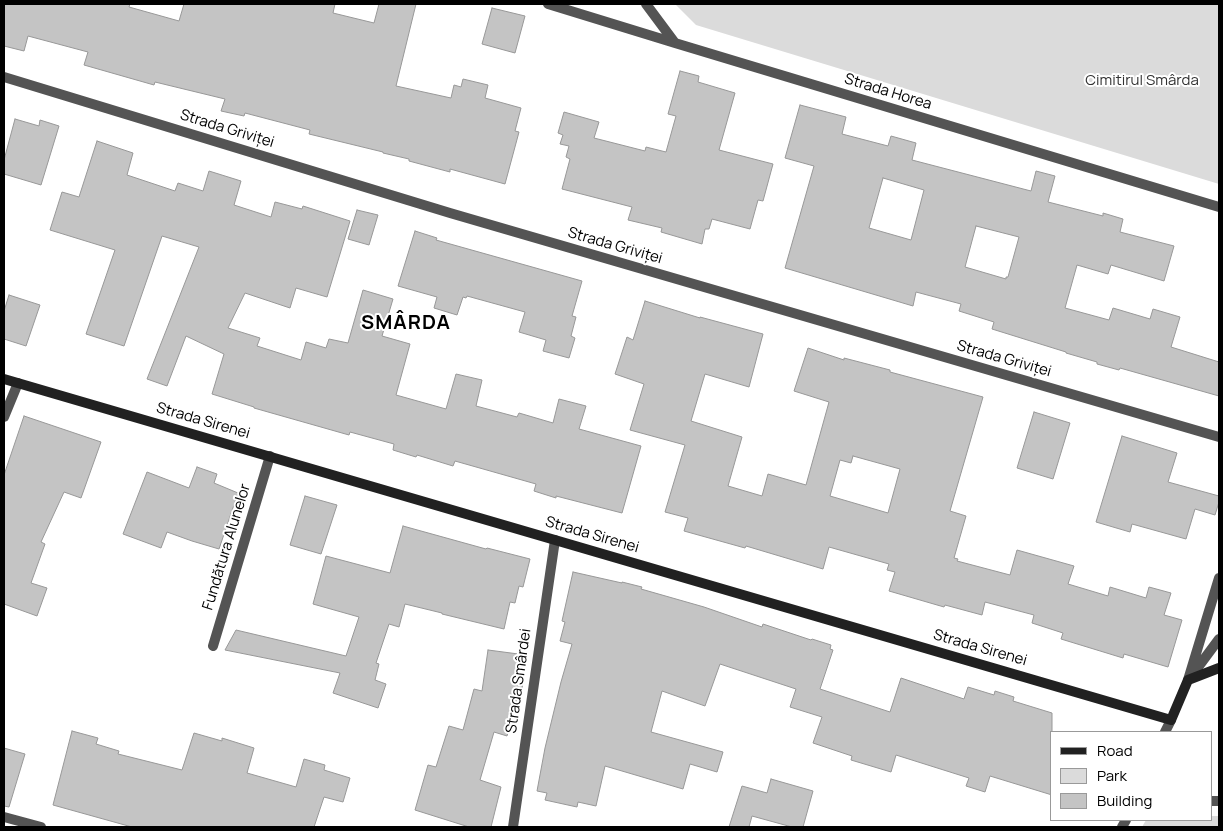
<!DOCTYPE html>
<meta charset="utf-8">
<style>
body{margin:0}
#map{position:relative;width:1223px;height:831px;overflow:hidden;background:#fff;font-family:Manrope,sans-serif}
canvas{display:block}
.frame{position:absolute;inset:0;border:5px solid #000;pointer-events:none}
.legend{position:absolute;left:1050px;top:731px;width:162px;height:90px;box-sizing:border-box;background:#fff;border:1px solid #999;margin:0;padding:6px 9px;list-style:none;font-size:15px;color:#000}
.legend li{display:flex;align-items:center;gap:10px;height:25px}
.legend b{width:25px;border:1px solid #999}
</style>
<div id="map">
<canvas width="1223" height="831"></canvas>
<div class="frame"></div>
<ul class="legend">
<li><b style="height:6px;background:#212121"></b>Road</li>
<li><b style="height:14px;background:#dbdbdb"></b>Park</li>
<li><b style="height:14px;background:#c4c4c4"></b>Building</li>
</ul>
</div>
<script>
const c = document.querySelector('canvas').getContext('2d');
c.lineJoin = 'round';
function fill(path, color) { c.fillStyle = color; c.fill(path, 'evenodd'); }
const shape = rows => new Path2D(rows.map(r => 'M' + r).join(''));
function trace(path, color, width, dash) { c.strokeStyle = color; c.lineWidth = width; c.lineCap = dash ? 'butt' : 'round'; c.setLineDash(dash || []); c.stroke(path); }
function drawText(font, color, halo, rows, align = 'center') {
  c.font = font + ' Manrope,sans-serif'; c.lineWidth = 4; c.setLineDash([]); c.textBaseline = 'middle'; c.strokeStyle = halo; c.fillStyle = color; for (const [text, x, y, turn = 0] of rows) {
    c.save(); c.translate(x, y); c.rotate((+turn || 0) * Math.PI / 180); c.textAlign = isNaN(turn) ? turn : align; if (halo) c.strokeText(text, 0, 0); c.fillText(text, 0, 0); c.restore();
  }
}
const green = shape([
 [675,4,1219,4,1219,184,696,25],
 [1212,816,1219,816,1219,827,1142,827,1146,820,1212,820]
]);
const building = shape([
 [4,4,130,4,129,7,179,21,184,4,335,4,333,13,374,23,379,4,416,4,396,86,451,98,454,85,461,87,463,79,488,85,485,98,521,108,515,131,519,132,505,184,450,169,450,172,409,161,409,159,383,153,383,152,309,134,310,130,245,113,244,116,221,111,225,99,155,82,154,85,84,65,88,52,28,36,24,51,4,46,4,4],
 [492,8,525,16,515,53,482,44,492,8],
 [680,71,699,76,698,82,735,93,719,150,773,164,763,201,758,200,750,229,712,219,709,229,705,229,702,244,661,232,662,228,628,220,632,207,562,189,570,159,566,157,569,146,560,144,563,135,558,133,564,112,599,122,594,138,645,151,646,147,666,152,676,116,668,114,680,71],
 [800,105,846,117,842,134,888,146,891,136,916,143,912,160,1031,191,1036,171,1055,176,1048,202,1103,216,1103,213,1123,219,1120,232,1174,246,1164,281,1111,265,1108,274,1077,265,1065,308,1109,320,1113,308,1150,319,1153,309,1180,317,1171,347,1219,362,1219,396,1120,368,1119,370,1097,364,1097,362,1066,353,1066,352,992,329,994,322,959,311,961,304,916,292,913,306,785,268,814,166,785,158,800,105],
 [883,178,924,190,911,240,869,228,883,178],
 [976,226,1019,237,1008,277,1006,277,1006,279,965,267,976,226],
 [15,119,39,126,40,120,59,126,41,185,4,174,4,160,15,119],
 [97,141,133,153,127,175,175,191,178,183,203,191,209,171,241,181,234,205,271,217,275,202,302,209,303,206,350,221,327,297,296,288,290,308,245,293,228,328,260,338,257,346,301,360,306,342,326,348,329,339,348,343,363,290,393,299,382,336,410,344,396,395,446,409,456,374,482,380,476,406,517,417,519,413,553,423,559,399,586,406,579,429,641,446,622,513,556,496,556,498,534,491,536,484,455,461,453,466,417,455,416,457,393,450,394,444,350,432,349,435,254,408,254,407,212,394,224,354,186,336,167,386,147,379,199,247,162,236,124,346,86,334,115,250,50,230,62,192,79,197,97,141],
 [357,210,378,215,369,245,348,239,357,210],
 [415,231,437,238,436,240,582,281,572,316,576,317,571,336,575,338,569,358,543,351,546,340,519,332,525,312,467,296,466,298,463,297,457,315,434,308,437,297,398,286,415,231],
 [9,295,40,305,26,346,4,339,4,311,9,295],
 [645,301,700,318,700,317,763,334,749,387,705,374,691,421,742,437,728,486,762,496,768,474,806,485,829,402,794,391,808,348,844,360,844,358,890,370,890,372,983,397,950,511,966,516,954,558,958,559,957,561,1010,575,1017,550,1074,566,1068,584,1108,596,1110,587,1146,598,1149,587,1171,593,1164,615,1182,620,1168,667,1124,654,1123,658,1061,639,1063,633,1032,623,1034,615,985,602,982,615,945,605,944,607,889,591,895,572,887,570,889,564,829,547,823,569,746,546,745,548,684,531,688,518,665,512,685,445,630,430,644,384,615,374,627,337,633,340,645,301],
 [853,456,900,469,888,513,830,496,840,460,851,463,853,456],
 [1034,412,1070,423,1053,479,1017,468,1034,412],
 [24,416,101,442,81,498,64,492,41,542,45,544,31,583,47,588,37,616,4,604,4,475,24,416],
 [1122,436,1177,453,1168,482,1219,496,1219,502,1215,515,1195,509,1186,539,1132,524,1130,532,1096,522,1122,436],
 [197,467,217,474,214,483,238,493,219,549,192,541,167,532,161,548,123,534,147,472,189,488,197,467],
 [305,496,337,505,321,554,290,545,305,496],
 [403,526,486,549,487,548,530,559,523,587,519,586,515,603,510,602,504,629,442,614,442,613,405,604,399,627,389,624,376,663,379,664,375,680,386,684,378,708,333,693,340,673,225,650,236,630,346,656,359,617,313,604,326,556,390,573,403,526],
 [573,572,622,583,622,582,642,587,641,589,704,607,762,627,763,624,811,640,812,639,831,645,830,649,833,650,820,689,890,712,901,678,964,699,968,687,994,695,995,691,1014,697,1013,701,1052,713,1052,795,990,776,985,792,966,786,969,778,896,755,891,772,851,760,852,756,813,743,822,717,790,707,796,689,720,664,705,706,662,691,651,732,723,752,717,772,690,764,683,789,605,766,596,806,578,802,577,807,545,800,547,793,537,791,545,748,561,682,572,644,560,641,565,622,562,621,573,572],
 [488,650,526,655,522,689,520,688,507,736,494,732,480,780,501,787,491,827,469,827,415,810,428,765,436,767,449,726,463,730,474,689,482,691,488,650],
 [72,731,98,738,96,744,119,751,118,754,182,770,194,733,222,741,222,738,254,748,247,773,296,787,304,759,325,765,324,770,350,778,343,802,324,797,314,827,132,827,53,805,72,731],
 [4,748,25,754,9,807,4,806,4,748],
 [771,779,813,791,803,827,792,827,752,816,749,827,729,827,742,786,767,793,771,779]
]);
const street = shape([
 [548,4,675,43,1219,207],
 [646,4,675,43],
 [4,77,450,213,1219,437],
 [4,417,18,383],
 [213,646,270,456],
 [1193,674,1219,639],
 [1188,680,1219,578],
 [1165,732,1171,720],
 [1212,801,1219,801],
 [4,817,41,827],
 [513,827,555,540],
 [1122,827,1126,820]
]);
const secondary = shape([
 [4,379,1171,720,1188,680,1219,668]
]);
const parkNames = [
 ["Cimitirul Smârda",1142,81]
];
const streetNames = [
 ["Strada Horea",888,92,17],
 ["Strada Griviței",227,129,17],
 ["Strada Griviței",615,246,16],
 ["Strada Griviței",1004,359,16],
 ["Strada Sirenei",203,421,16],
 ["Strada Sirenei",592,535,16],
 ["Fundătura Alunelor",227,547,-73],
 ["Strada Sirenei",980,648,16],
 ["Strada Smârdei",519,681,-82]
];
const districtNames = [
 ["SMÂRDA",406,323]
];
fill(green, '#dbdbdb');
fill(building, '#c4c4c4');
trace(building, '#989898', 1);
trace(street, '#545454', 10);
trace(secondary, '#212121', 10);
drawText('15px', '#323232', '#fff', parkNames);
drawText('15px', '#000', '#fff', streetNames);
c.letterSpacing = '1px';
drawText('bold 20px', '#000', '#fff', districtNames);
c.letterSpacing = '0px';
</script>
